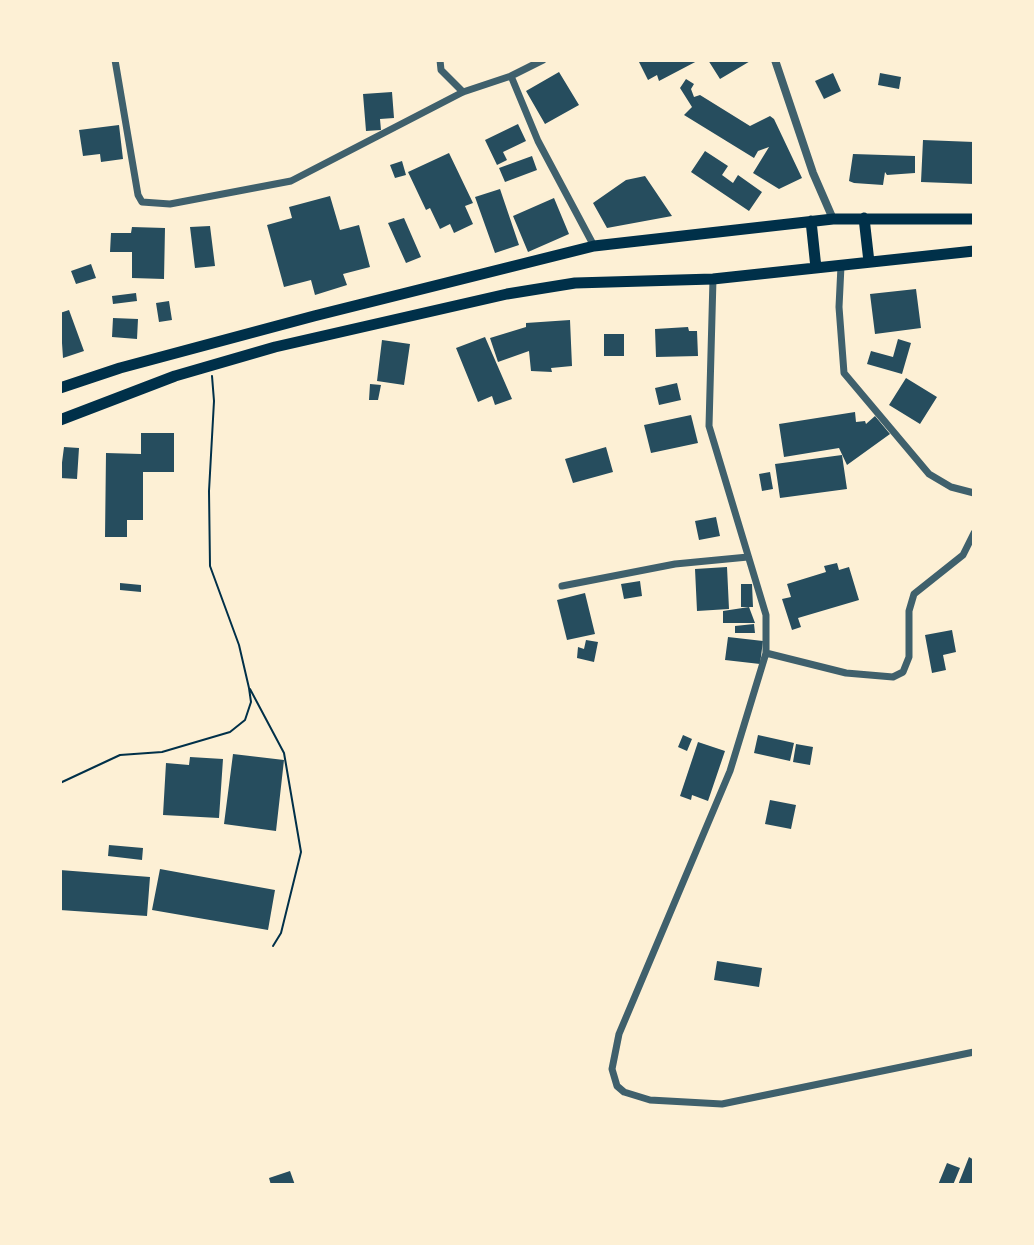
<!DOCTYPE html>
<style>
body{margin:0}
#map{position:relative;width:1034px;height:1245px;overflow:hidden;background:#fdf0d5;font-family:"Archivo Narrow",sans-serif}
canvas{display:block}
.frame{position:absolute;inset:0;border:62px solid #fdf0d5;pointer-events:none}
</style>
<div id="map">
<canvas width="1034" height="1245"></canvas>
<div class="frame"></div>
</div>
<script>
const c = document.querySelector('canvas').getContext('2d');
c.lineJoin = 'round';
function fill(path, color) { c.fillStyle = color; c.fill(path, 'evenodd'); }
const shape = rows => new Path2D(rows.map(r => 'M' + r).join(''));
function trace(path, color, width, dash) { c.strokeStyle = color; c.lineWidth = width; c.lineCap = dash ? 'butt' : 'round'; c.setLineDash(dash || []); c.stroke(path); }
const building = shape([
 [638,60,699,60,659,81,657,75,648,80],
 [708,60,752,60,720,79],
 [559,72,579,105,545,124,526,91],
 [833,73,841,91,824,99,815,81],
 [880,73,901,77,899,89,878,85],
 [686,79,694,84,691,89,694,97,700,95,750,126,770,116,774,119,802,178,779,189,753,173,769,147,758,151,754,158,684,115,692,107,680,88],
 [392,92,394,118,380,119,381,130,366,131,363,94],
 [518,124,526,141,503,152,507,160,497,165,485,140],
 [119,125,123,159,101,162,100,154,83,156,79,130],
 [923,140,974,142,974,184,921,182],
 [705,151,728,166,722,175,733,183,738,175,762,192,749,211,691,172],
 [449,153,473,203,465,206,473,224,454,233,450,224,440,229,430,208,426,210,408,172],
 [853,154,915,156,915,173,887,175,885,172,883,185,854,183,849,181],
 [532,156,537,170,505,182,499,168],
 [402,161,406,175,395,178,390,165],
 [645,176,672,216,607,228,593,203,626,180],
 [500,189,519,245,495,253,475,197],
 [330,196,340,230,359,225,370,267,343,274,347,285,315,295,311,280,284,287,267,225,292,218,289,207],
 [554,198,569,234,528,252,513,216],
 [404,218,421,257,406,263,388,223],
 [210,226,215,266,195,268,190,227],
 [132,227,165,228,164,279,132,278,132,252,110,252,111,233,131,233],
 [91,264,96,278,76,284,71,271],
 [916,289,921,328,875,334,870,294],
 [136,293,137,301,113,304,112,296],
 [169,301,172,320,159,322,156,303],
 [69,310,84,351,63,358,60,313],
 [113,318,138,319,137,339,112,337],
 [570,320,572,366,551,368,552,372,531,371,529,351,498,362,490,338,526,327,526,323],
 [688,327,689,331,697,331,698,356,656,357,655,329],
 [604,334,624,334,624,356,604,356],
 [485,337,512,399,495,405,492,396,478,402,456,348],
 [898,339,911,343,902,374,867,364,871,351,893,357],
 [382,340,410,344,404,385,377,381],
 [906,378,937,397,920,424,889,405],
 [677,383,681,400,659,405,655,388],
 [370,384,381,385,378,400,369,400],
 [855,412,856,422,865,421,866,424,875,416,890,434,847,465,839,448,784,457,779,424],
 [691,415,698,443,651,453,644,425],
 [141,433,174,433,174,472,143,472,143,520,127,520,127,537,105,537,106,453,141,454],
 [64,447,79,448,77,479,60,478],
 [606,447,613,472,573,483,565,459],
 [842,455,847,489,780,498,775,464],
 [770,472,773,489,762,491,759,474],
 [716,517,720,536,699,540,695,521],
 [837,563,839,570,849,567,859,600,798,618,801,627,792,630,782,599,791,597,787,584,826,572,824,566],
 [727,567,729,609,697,611,695,569],
 [640,581,642,596,624,599,621,584],
 [120,583,141,585,141,592,120,590],
 [741,584,752,584,753,607,749,607,755,623,723,623,723,611,749,607,741,607],
 [585,593,595,634,567,640,557,600],
 [754,624,755,633,735,633,735,626],
 [952,630,956,652,943,655,946,670,932,673,925,635],
 [728,637,763,641,760,664,725,660],
 [586,640,598,642,594,662,577,658,578,647,584,649],
 [683,735,692,739,687,751,678,747],
 [758,735,794,743,790,761,754,753],
 [698,742,725,751,708,801,692,795,691,800,680,796],
 [796,744,813,747,810,765,793,762],
 [233,754,284,760,276,831,224,824],
 [190,757,223,759,219,818,163,815,166,763,189,765],
 [770,800,796,805,791,829,765,824],
 [109,845,143,848,142,860,108,856],
 [160,869,275,890,268,930,152,910],
 [60,870,150,877,147,916,60,910],
 [717,961,762,968,759,987,714,980],
 [969,1157,974,1160,974,1185,958,1185],
 [947,1163,960,1168,953,1185,938,1185],
 [290,1171,295,1185,271,1185,269,1178]
]);
const path = shape([
 [250,689,284,753,301,852,281,933,273,946],
 [60,783,120,755,162,752,230,732,245,720,251,702,249,688,239,645,210,566,209,491,214,401,212,376]
]);
const minor = shape([
 [115,60,138,195,142,202,170,204,291,181,463,92,511,76],
 [440,60,441,70,463,92],
 [543,60,511,76,538,141,594,246],
 [841,266,839,307,844,373,929,474,951,487,974,493],
 [713,279,709,426,766,615,766,653,730,771,619,1034,612,1069,617,1086,624,1092,650,1100,722,1104,974,1052],
 [562,586,675,564,748,557],
 [766,653,846,673,893,677,903,672,909,657,909,611,914,594,963,555,974,533]
]);
const tertiary = shape([
 [775,60,813,173,833,219]
]);
const trunk = shape([
 [864,218,869,262],
 [811,221,816,268],
 [60,388,120,368,314,316,594,246,833,219,974,219],
 [60,420,175,376,275,347,507,294,575,283,713,279,974,251]
]);
fill(building, '#264d5e');
trace(path, '#003049', 2);
trace(minor, '#3f606c', 7);
trace(tertiary, '#3f606c', 8);
trace(trunk, '#003049', 11);
</script>
